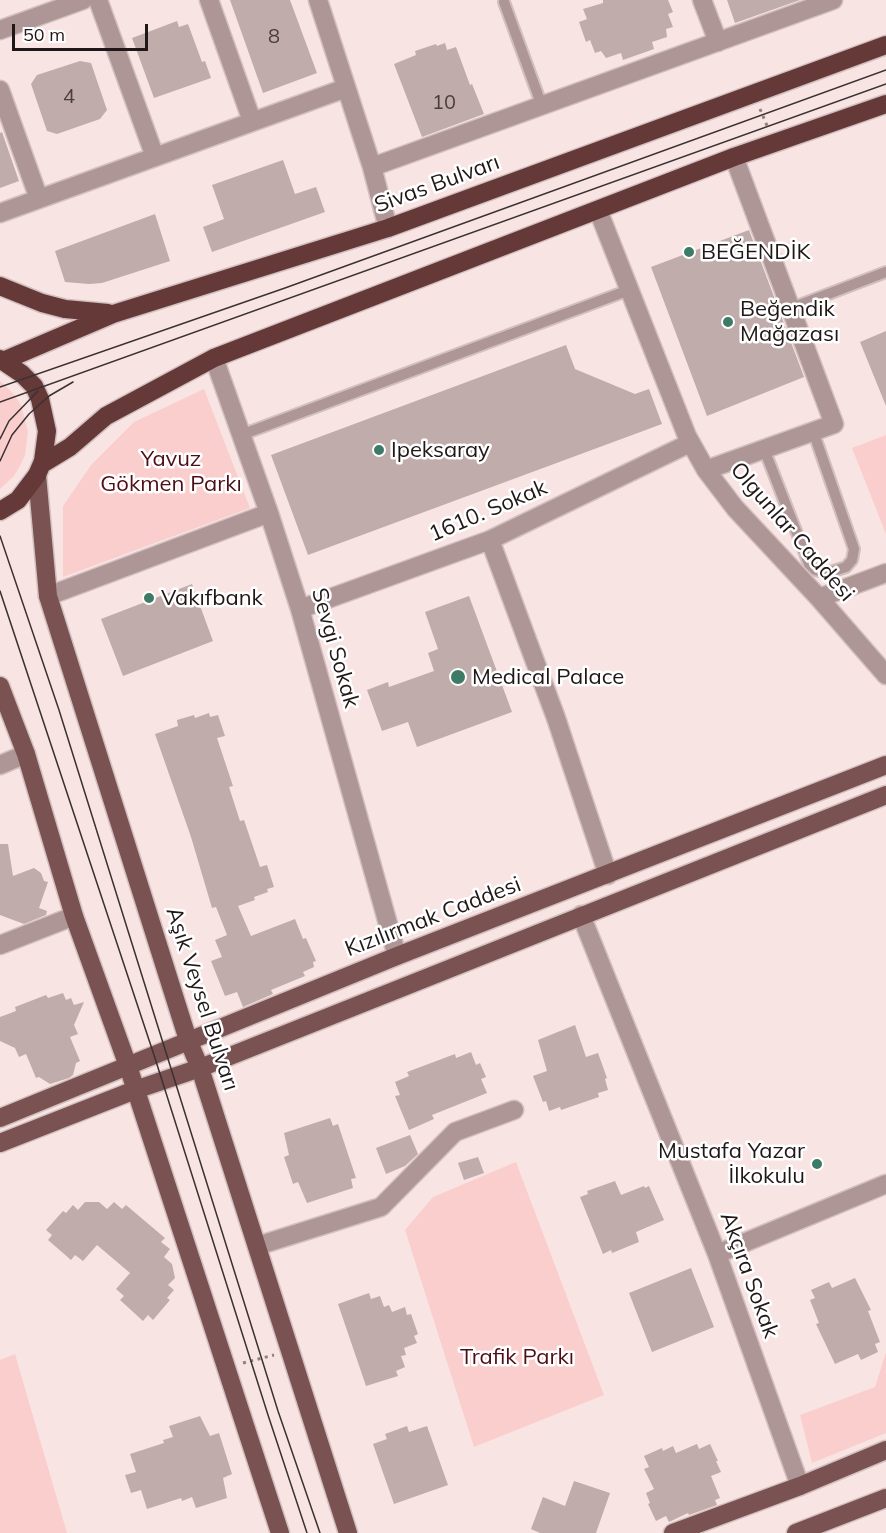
<!DOCTYPE html>
<meta charset="utf-8">
<style>
body{margin:0}
#map{position:relative;width:886px;height:1533px;overflow:hidden;background:#f9e4e4;font-family:Mulish,sans-serif}
canvas{display:block}
.scale{position:absolute;left:12px;top:24px;width:136px;height:27px;box-sizing:border-box;border:3px solid #201818;border-top:0;padding-left:8px;font-size:18px;line-height:21px;white-space:nowrap;color:#201818;-webkit-text-stroke:4px #fff;paint-order:stroke}
</style>
<div id="map">
<canvas width="886" height="1533"></canvas>
<div class="scale">50 m</div>
</div>
<script>
const c = document.querySelector('canvas').getContext('2d');
c.lineJoin = 'round';
function fill(path, color) { c.fillStyle = color; c.fill(path, 'evenodd'); }
const shape = rows => new Path2D(rows.map(r => 'M' + r).join(''));
function trace(path, color, width, dash) { c.strokeStyle = color; c.lineWidth = width; c.lineCap = dash ? 'butt' : 'round'; c.setLineDash(dash || []); c.stroke(path); }
function drawText(font, color, halo, rows, align = 'center') {
  c.font = font + ' Mulish,sans-serif'; c.lineWidth = 5; c.setLineDash([]); c.textBaseline = 'middle'; c.strokeStyle = halo; c.fillStyle = color; for (const [text, x, y, turn = 0] of rows) {
    c.save(); c.translate(x, y); c.rotate((+turn || 0) * Math.PI / 180); c.textAlign = isNaN(turn) ? turn : align; if (halo) c.strokeText(text, 0, 0); c.fillText(text, 0, 0); c.restore();
  }
}
const green = shape([
 [0,381,12,392,21,405,28,432,25,455,20,466,14,476,0,489],
 [204,389,250,508,63,577,63,506,91,465,134,422],
 [886,435,886,534,852,448],
 [516,1162,604,1395,474,1447,405,1230,433,1197],
 [886,1352,886,1433,812,1463,800,1415,875,1387],
 [15,1354,67,1533,0,1533,0,1360]
]);
const building = shape([
 [230,0,290,0,317,73,263,93],
 [603,0,668,0,673,12,668,14,673,27,666,29,667,37,652,42,654,49,623,60,621,53,606,58,601,51,595,53,590,40,586,42,579,22,587,19,583,9,603,3],
 [727,0,800,0,735,23],
 [177,21,179,27,188,24,202,62,205,61,211,78,154,98,132,38],
 [445,43,447,50,456,47,470,85,472,84,484,114,422,137,394,64,416,55,415,51,436,44,437,46],
 [80,61,91,63,107,110,100,119,57,134,47,131,31,84,37,75],
 [2,132,19,181,0,188,0,133],
 [283,160,295,194,316,187,325,212,212,252,203,227,224,219,212,185],
 [155,214,170,261,102,283,89,284,65,282,55,251],
 [749,230,804,377,707,416,651,267],
 [886,331,886,406,860,342],
 [566,345,575,369,635,394,649,389,662,424,308,555,271,455],
 [192,584,213,641,123,676,101,619],
 [469,596,512,712,417,747,408,722,382,731,367,690,388,682,389,687,434,671,428,653,438,649,425,612],
 [209,713,210,717,218,715,225,736,217,738,233,786,229,787,240,821,244,820,260,867,267,865,274,887,267,889,268,892,254,897,255,900,238,906,251,936,295,919,303,939,306,938,316,961,313,962,314,967,303,972,305,976,271,990,273,994,243,1007,237,992,225,996,211,961,222,957,215,940,227,935,216,907,212,908,191,837,155,734,178,726,177,720,194,715,195,718],
 [0,844,8,844,13,876,34,868,41,873,44,881,48,882,39,908,47,911,46,915,24,924,0,915],
 [63,993,66,1000,71,998,74,1005,84,1002,74,1025,78,1034,70,1037,80,1061,76,1063,73,1075,69,1078,50,1084,39,1077,36,1078,26,1054,19,1057,15,1048,0,1041,0,1017,16,1011,15,1007,46,995,48,998],
 [575,1025,586,1057,598,1053,607,1078,605,1079,608,1090,598,1093,599,1097,561,1110,560,1107,549,1111,546,1101,543,1102,533,1076,547,1071,538,1040],
 [471,1052,476,1065,480,1063,486,1077,481,1079,487,1093,432,1115,434,1119,409,1130,395,1096,400,1095,395,1082,409,1076,407,1072,455,1054,456,1058],
 [330,1118,333,1126,338,1124,356,1178,351,1179,353,1188,307,1203,298,1182,293,1184,284,1157,289,1155,284,1133],
 [410,1135,418,1154,405,1166,386,1174,376,1148],
 [478,1157,484,1173,464,1180,458,1163],
 [615,1181,621,1195,644,1186,645,1188,649,1186,664,1220,636,1232,639,1242,612,1253,611,1250,603,1254,580,1197,588,1194,587,1191],
 [85,1202,99,1202,107,1209,114,1202,122,1209,126,1205,165,1238,161,1242,170,1249,164,1257,172,1264,175,1278,168,1285,174,1290,167,1298,170,1300,153,1320,148,1315,143,1321,120,1300,124,1296,116,1289,130,1273,97,1245,83,1261,75,1255,71,1260,48,1240,52,1235,46,1230,63,1211,66,1213,73,1205,78,1210],
 [691,1268,714,1327,652,1352,629,1293],
 [855,1278,871,1310,868,1311,880,1342,875,1344,878,1352,861,1360,858,1354,835,1364,816,1324,819,1323,810,1300,815,1298,811,1290,829,1282,832,1288],
 [369,1293,371,1299,380,1296,384,1307,389,1305,392,1312,405,1307,407,1315,411,1314,418,1334,414,1336,417,1343,404,1348,406,1355,401,1356,405,1367,396,1371,398,1376,366,1386,338,1304],
 [200,1416,210,1436,219,1433,232,1474,223,1478,227,1498,196,1508,192,1497,182,1501,181,1498,147,1509,141,1490,131,1493,125,1475,136,1472,130,1454,164,1443,163,1440,173,1437,169,1426],
 [407,1426,409,1432,427,1426,448,1485,394,1504,373,1444,387,1439,385,1434],
 [697,1444,699,1449,710,1444,718,1461,716,1461,721,1472,711,1476,720,1498,715,1500,717,1505,689,1515,688,1513,669,1522,666,1516,656,1521,648,1504,650,1503,646,1493,654,1489,644,1469,649,1467,644,1456,662,1448,663,1451,673,1446,676,1453],
 [574,1481,610,1493,596,1533,540,1533,531,1529,543,1497,565,1506]
]);
const path = shape([
 [760,109,768,128],
 [243,1363,274,1355]
]);
const lane = shape([
 [504,2,542,106],
 [789,309,886,272],
 [241,435,629,290],
 [764,449,809,564,815,570,827,573,846,567,852,560,854,549,813,431]
]);
const street = shape([
 [98,0,155,157],
 [209,0,252,121],
 [318,0,372,167,388,228],
 [702,0,718,42],
 [0,30,83,0],
 [0,90,39,199],
 [372,167,833,0],
 [598,210,687,436,706,470,735,508,819,598,886,675],
 [0,213,346,88],
 [214,358,269,513,300,609,397,956],
 [706,470,834,424,734,157],
 [490,540,556,718,608,875],
 [48,596,269,513],
 [819,598,886,573],
 [300,609,490,540,690,443],
 [0,765,26,754],
 [581,915,717,1254,800,1486],
 [0,945,74,916],
 [257,1246,381,1207,455,1132,514,1110],
 [717,1254,886,1184]
]);
const primary = shape([
 [37,475,48,596,188,1040,200,1068,348,1533],
 [0,686,26,754,74,916,128,1066,280,1533],
 [0,1118,397,956,886,765],
 [0,1143,135,1090,200,1068,886,795],
 [673,1533,800,1486,886,1450],
 [796,1533,886,1498]
]);
const highway = shape([
 [0,286,42,303,65,309,108,313],
 [0,359,22,374,34,386,40,399,47,431,43,461,37,475,18,500,0,511],
 [3,361,113,314,388,228,886,45],
 [42,464,70,447,106,416,214,358,734,157,886,104]
]);
const tram = shape([
 [0,387,285,288,886,70],
 [0,402,886,84],
 [0,439,9,421,38,391],
 [0,461,12,435,29,414,49,396,73,382],
 [0,536,59,710,278,1411,320,1533],
 [0,591,154,1055,268,1415,307,1533]
]);
const markers = [
 [689,252,6,"#3d7b67"],
 [728,322,6,"#3d7b67"],
 [379,450,6,"#3d7b67"],
 [149,598,6,"#3d7b67"],
 [458,677,8,"#3d7b67"],
 [817,1164,6,"#3d7b67"]
];
const numberNames = [
 ["8",274,37],
 ["4",69,97],
 ["10",444,103]
];
const streetNames = [
 ["Sivas Bulvarı",437,184,-20],
 ["1610. Sokak",488,511,-23],
 ["Olgunlar Caddesi",792,532,49],
 ["Sevgi Sokak",335,648,74],
 ["Kızılırmak Caddesi",433,917,-21],
 ["Aşık Veysel Bulvarı",202,999,72],
 ["Akçıra Sokak",749,1275,70]
];
const poiNames = [
 ["BEĞENDİK",701,252],
 ["Beğendik",740,309],
 ["Mağazası",740,334],
 ["Ipeksaray",391,450],
 ["Vakıfbank",161,598],
 ["Medical Palace",472,677],
 ["Mustafa Yazar",805,1151,"right"],
 ["İlkokulu",805,1176,"right"]
];
const parkNames = [
 ["Yavuz",171,459],
 ["Gökmen Parkı",171,484],
 ["Trafik Parkı",517,1357]
];
fill(green, '#facecd');
fill(building, '#bfacab');
trace(lane, '#d2bfbf', 14);
trace(street, '#d2bfbf', 21);
trace(primary, '#d2bfbf', 21);
trace(highway, '#d2bfbf', 21);
trace(path, '#8f8080', 3, [3, 4.5]);
trace(lane, '#ae9696', 10);
trace(street, '#ae9696', 18);
trace(primary, '#7a5251', 18);
trace(highway, '#663939', 18);
trace(tram, '#3a3131', 1.5);
for (const [x, y, r, color] of markers) { const dot = new Path2D(); dot.arc(x, y, r, 0, 2 * Math.PI); c.fillStyle = color; c.fill(dot); trace(dot, '#fff', 2); }
drawText('20px', '#483d3d', null, numberNames);
drawText('22px', '#201818', '#fff', streetNames);
drawText('22px', '#201818', '#fff', poiNames, 'left');
drawText('22px', '#4e0e15', '#fff', parkNames);
</script>
